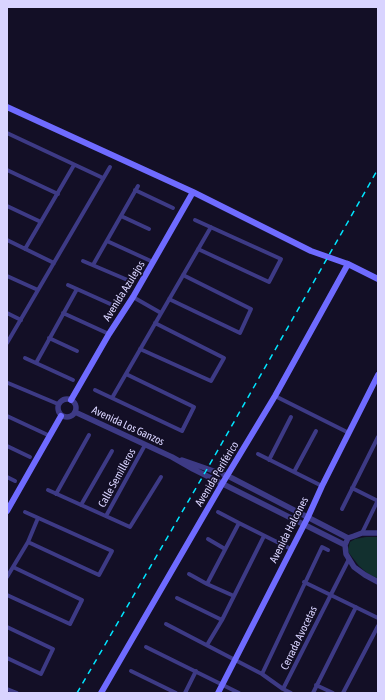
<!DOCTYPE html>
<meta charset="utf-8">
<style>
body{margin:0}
#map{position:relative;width:385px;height:700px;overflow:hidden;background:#130f26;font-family:"Asap Condensed",sans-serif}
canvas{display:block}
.frame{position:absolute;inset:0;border:8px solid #d9d4ff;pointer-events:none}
</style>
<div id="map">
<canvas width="385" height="700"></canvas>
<div class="frame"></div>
</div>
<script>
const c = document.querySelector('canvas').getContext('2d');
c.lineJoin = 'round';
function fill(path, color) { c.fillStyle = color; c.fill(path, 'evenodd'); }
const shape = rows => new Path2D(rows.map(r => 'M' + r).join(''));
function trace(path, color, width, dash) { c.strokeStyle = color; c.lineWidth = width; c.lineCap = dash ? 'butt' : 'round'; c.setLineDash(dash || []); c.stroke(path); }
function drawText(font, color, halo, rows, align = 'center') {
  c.font = font + ' "Asap Condensed",sans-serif'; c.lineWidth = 3.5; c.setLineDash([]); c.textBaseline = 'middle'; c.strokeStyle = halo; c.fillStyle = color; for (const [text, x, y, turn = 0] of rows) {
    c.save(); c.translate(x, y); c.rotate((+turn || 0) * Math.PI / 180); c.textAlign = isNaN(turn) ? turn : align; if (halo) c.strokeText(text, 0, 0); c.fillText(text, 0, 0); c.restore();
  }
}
const green = shape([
 [366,537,378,537,378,579,367,573,359,566,349,553,348,549,350,542,355,539]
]);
const minor = shape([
 [7,133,103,178],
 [7,170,58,194],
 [135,190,173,208],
 [7,206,41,222],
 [121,216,149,229],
 [195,220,281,259,269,282,198,249],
 [7,240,54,263],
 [107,241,153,262],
 [25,249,74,165],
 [83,261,130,281],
 [93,265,138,186],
 [7,276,38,290],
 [68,285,117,307],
 [133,297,161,313],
 [169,299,240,333,251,309,183,275],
 [7,313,21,320],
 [63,313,109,334],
 [49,338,77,351],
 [7,343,110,167],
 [140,349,211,381,224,358,155,323],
 [25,358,73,380],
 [36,363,77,289],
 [8,383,58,404],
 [95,390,182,431,194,407,126,374],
 [275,396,349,433],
 [112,398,211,227],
 [7,416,50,436],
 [7,446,30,457],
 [258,454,322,486],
 [269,460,291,417],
 [294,472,316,431],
 [7,477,15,481],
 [352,488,378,501],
 [48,490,130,527,161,477],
 [56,494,89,435],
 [81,505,112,451],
 [342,509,378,437],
 [25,512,112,551,99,575,28,542],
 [218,512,239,523,291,549],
 [106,516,145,445],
 [362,533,378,500],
 [208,539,225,549],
 [189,574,207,584,234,596],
 [7,577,28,542,38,518],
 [304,582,378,618],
 [207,584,239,523],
 [7,595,70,624,82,600,13,567],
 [177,598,222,620],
 [166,624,262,674,283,689,291,693],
 [7,627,53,649,41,674,7,658],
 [207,645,222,620,264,536],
 [146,647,239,693],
 [131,671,176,693],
 [262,674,322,547,328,550],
 [316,685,333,693],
 [7,689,17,693],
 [283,689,349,559],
 [185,693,196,671],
 [313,693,356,607],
 [343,693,378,626]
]);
const tertiary = shape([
 '58 408a9 9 0 1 1 18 0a9 9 0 1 1-18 0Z',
 [75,412,172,457,193,469,345,545],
 [182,460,228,476,348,538],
 [378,533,362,533,354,536,348,538,345,545,346,554,354,567,365,575,378,582]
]);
const secondary = shape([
 [7,107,193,192,311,251,348,264,378,279],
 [71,400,109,334,133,297,193,192],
 [7,511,61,416],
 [101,693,222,484,275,396,348,264],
 [218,693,308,517,322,486,378,375]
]);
const rail = shape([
 [77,693,214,457,378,169]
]);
const streetNames = [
 ["Avenida Azulejos",124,291,-58],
 ["Avenida Los Ganzos",128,426,25],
 ["Avenida Periférico",217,474,-59],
 ["Calle Semilleros",117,478,-61],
 ["Avenida Halcones",289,530,-63],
 ["Cerrada Avocetas",299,638,-64]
];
fill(green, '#12302f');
trace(minor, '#3d3a85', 4);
trace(tertiary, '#3d3a85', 5.5);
trace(secondary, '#6f6bff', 6);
trace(rail, '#00e5ff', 1.5, [6, 5]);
drawText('11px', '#d9d4ff', '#130f26', streetNames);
</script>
